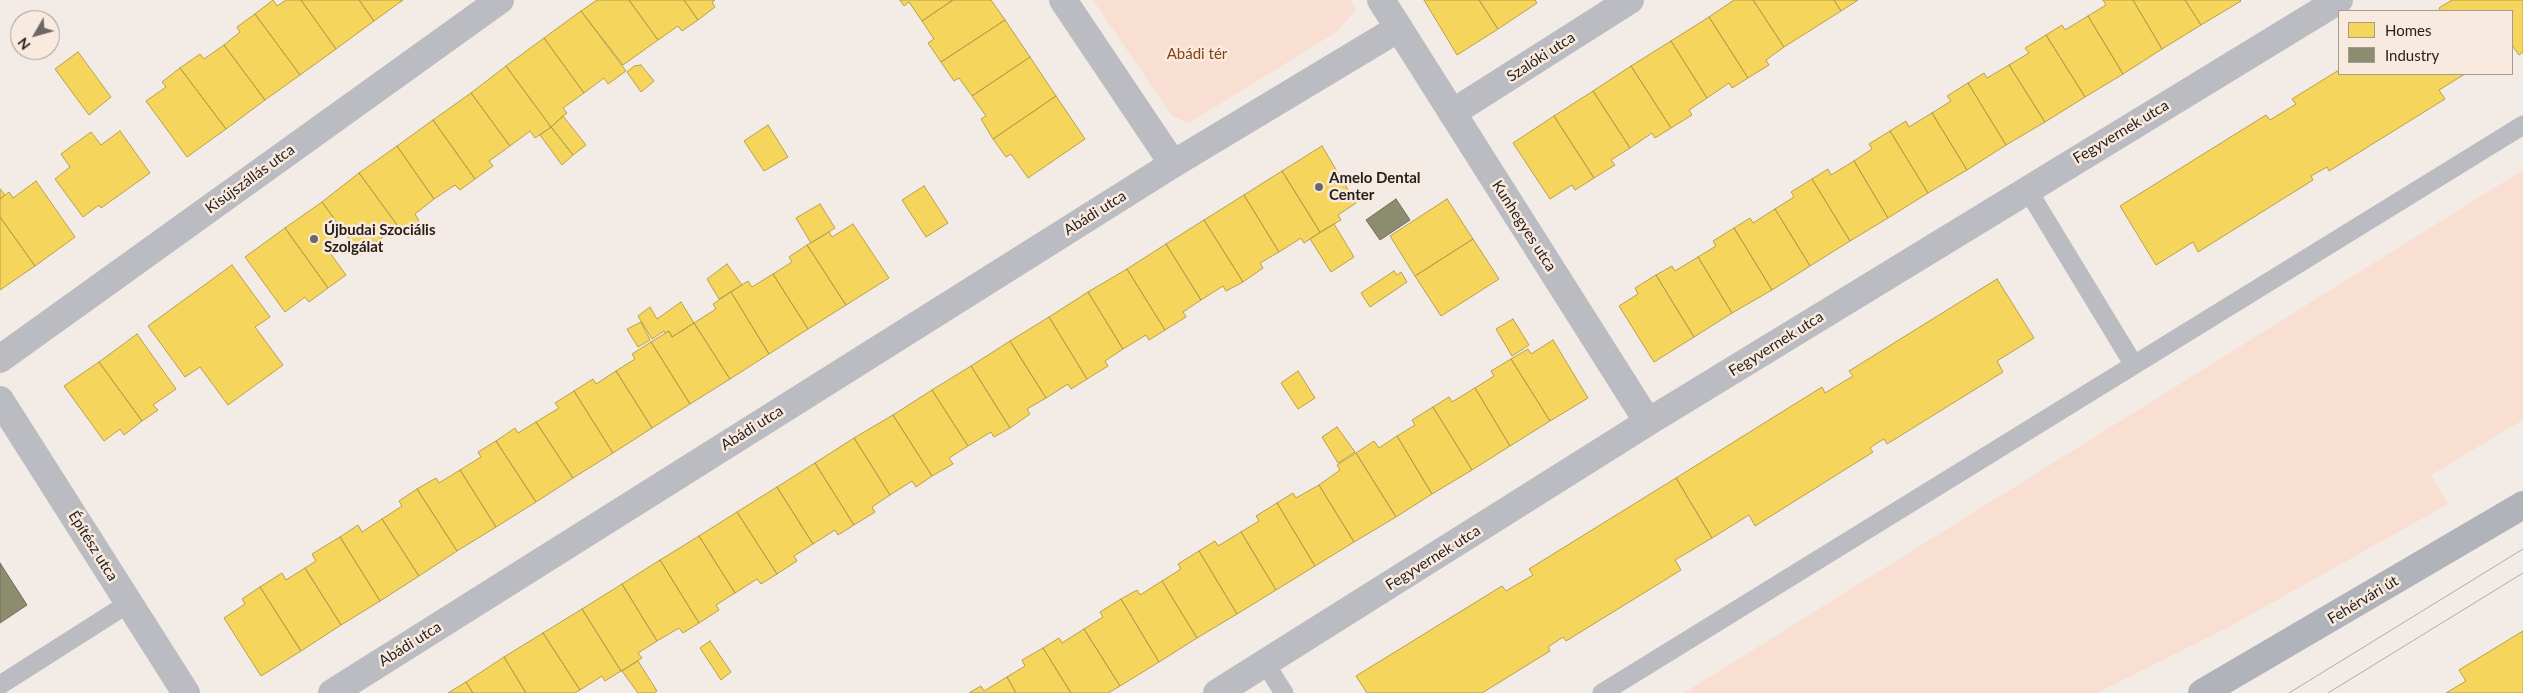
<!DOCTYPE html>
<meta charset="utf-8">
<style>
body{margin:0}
#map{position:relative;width:2523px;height:693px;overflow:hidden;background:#f3ebe6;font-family:Lato,sans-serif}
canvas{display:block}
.legend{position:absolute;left:2338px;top:10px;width:175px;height:65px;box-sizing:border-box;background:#f9eae0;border:1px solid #a59a92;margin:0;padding:6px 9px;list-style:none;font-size:15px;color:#27211e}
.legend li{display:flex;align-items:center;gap:10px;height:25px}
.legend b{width:25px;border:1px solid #a59a92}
.north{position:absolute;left:10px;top:10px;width:50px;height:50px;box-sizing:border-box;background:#f9eae0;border:1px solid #a59a92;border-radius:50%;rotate:232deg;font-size:14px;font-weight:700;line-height:20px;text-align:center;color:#27211e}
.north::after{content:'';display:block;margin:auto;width:18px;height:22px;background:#6e6864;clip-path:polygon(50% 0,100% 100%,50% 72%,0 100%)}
</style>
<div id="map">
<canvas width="2523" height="693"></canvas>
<ul class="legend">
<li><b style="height:14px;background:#f6d55c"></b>Homes</li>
<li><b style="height:14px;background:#8c8c6e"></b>Industry</li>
</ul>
<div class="north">N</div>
</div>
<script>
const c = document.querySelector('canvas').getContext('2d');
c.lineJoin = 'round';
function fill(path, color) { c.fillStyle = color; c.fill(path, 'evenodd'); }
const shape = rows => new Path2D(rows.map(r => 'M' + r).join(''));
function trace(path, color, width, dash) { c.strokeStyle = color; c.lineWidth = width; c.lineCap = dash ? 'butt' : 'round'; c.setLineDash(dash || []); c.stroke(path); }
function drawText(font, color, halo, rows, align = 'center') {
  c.font = font + ' Lato,sans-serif'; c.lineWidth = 5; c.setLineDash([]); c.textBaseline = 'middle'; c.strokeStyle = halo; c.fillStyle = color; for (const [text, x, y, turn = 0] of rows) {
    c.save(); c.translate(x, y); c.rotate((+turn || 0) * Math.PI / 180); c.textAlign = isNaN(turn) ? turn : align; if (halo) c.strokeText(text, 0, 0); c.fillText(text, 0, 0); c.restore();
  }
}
const green = shape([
 [1093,0,1350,0,1356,9,1338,31,1189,123,1172,116],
 [2523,170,2523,420,2431,475,2448,504,2227,628,2097,693,1684,693]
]);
const homes = shape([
 [273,0,277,6,286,0,301,0,336,49,300,75,255,14,273,0],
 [301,0,359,0,374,21,336,49,301,0],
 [359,0,403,0,374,21,359,0],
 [597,0,629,0,658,40,623,65,581,11,597,0],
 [629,0,684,0,698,20,682,31,678,26,658,40,629,0],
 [684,0,715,0,712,2,715,7,698,20,684,0],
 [900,0,953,0,922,21,909,2,904,6,900,0],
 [953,0,991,0,1005,20,941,62,928,43,934,39,922,21,953,0],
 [1424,0,1479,0,1498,29,1457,55,1424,0],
 [1479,0,1535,0,1537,3,1498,29,1479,0],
 [1734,0,1753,0,1784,47,1766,60,1769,65,1748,78,1709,17,1734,0],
 [1753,0,1834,0,1841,11,1784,47,1753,0],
 [1834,0,1858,0,1841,11,1834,0],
 [2103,0,2133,0,2162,49,2123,74,2088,16,2106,5,2103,0],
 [2133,0,2185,0,2201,25,2162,49,2133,0],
 [2185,0,2240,0,2241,1,2201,25,2185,0],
 [2452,0,2523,0,2523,52,2519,55,2512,45,2512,11,2441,11,2439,8,2452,0],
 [581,11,626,71,608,84,604,78,584,93,544,38,581,11],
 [255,14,300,75,265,100,224,45,240,32,237,27,255,14],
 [2088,16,2123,74,2085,97,2046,35,2062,25,2065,30,2088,16],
 [1709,17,1748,78,1732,88,1729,83,1707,98,1671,41,1709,17],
 [1005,20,1030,57,972,96,959,78,954,81,941,62,1005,20],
 [2046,35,2085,97,2045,122,2009,65,2029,53,2025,48,2046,35],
 [544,38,584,93,563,108,567,113,551,127,506,66,544,38],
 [1671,41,1707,98,1689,110,1692,115,1671,128,1631,66,1671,41],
 [224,45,265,100,226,129,180,68,200,54,204,59,224,45],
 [78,52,111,97,89,115,55,69,78,52],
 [1030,57,1056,96,993,139,981,119,986,116,972,96,1030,57],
 [641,65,654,81,641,92,627,72,634,66,641,65],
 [2009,65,2045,122,2006,145,1968,83,1984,73,1987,78,2009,65],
 [506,66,551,127,535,138,530,131,510,146,471,93,506,66],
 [1631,66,1671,128,1655,138,1652,133,1630,148,1593,91,1631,66],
 [180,68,226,129,187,157,146,101,166,87,162,82,180,68],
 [2339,70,2339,74,2465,74,2439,90,2445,99,2329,171,2327,167,2311,176,2313,180,2198,252,2193,242,2156,265,2120,206,2266,115,2270,120,2296,104,2292,99,2339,70],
 [1968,83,2006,145,1967,170,1932,113,1951,101,1947,96,1968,83],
 [1593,91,1630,148,1611,160,1615,165,1594,178,1554,116,1593,91],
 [471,93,510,146,489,161,493,166,475,179,433,120,471,93],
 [1056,96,1085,139,1028,178,1011,154,1006,157,993,139,1056,96],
 [1932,113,1967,170,1928,193,1890,131,1906,121,1909,127,1932,113],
 [563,116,586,145,573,155,551,127,563,116],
 [1554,116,1594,178,1575,190,1572,185,1550,199,1513,143,1554,116],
 [433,120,475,179,460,190,455,185,434,199,397,146,433,120],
 [768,125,788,157,764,171,744,141,768,125],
 [551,127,573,155,562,165,540,135,551,127],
 [120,131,150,173,101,208,99,205,83,217,55,179,70,167,61,154,91,132,101,145,120,131],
 [1890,131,1928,193,1888,218,1854,161,1872,149,1869,144,1890,131],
 [397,146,434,199,415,214,419,221,403,233,359,173,397,146],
 [1322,146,1356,203,1338,215,1341,220,1320,232,1282,171,1322,146],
 [1854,161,1888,218,1850,241,1812,179,1828,169,1831,175,1854,161],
 [1282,171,1320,232,1304,243,1301,238,1279,252,1244,195,1282,171],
 [359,173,398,226,360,254,322,202,359,173],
 [1812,179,1850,241,1810,266,1775,209,1794,197,1791,192,1812,179],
 [36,181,75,237,35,266,0,217,0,199,9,192,13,198,36,181],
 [924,186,948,223,926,237,902,200,924,186],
 [0,189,5,195,0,199,0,189],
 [1244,195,1279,252,1260,263,1263,268,1243,282,1204,220,1244,195],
 [1447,199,1473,239,1415,276,1390,236,1447,199],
 [322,202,344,232,325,246,346,275,328,288,285,228,322,202],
 [820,204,835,228,811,243,796,218,820,204],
 [1775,209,1810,266,1772,290,1734,228,1750,218,1753,223,1775,209],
 [0,217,35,266,0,290,0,217],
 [1204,220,1243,282,1226,291,1223,286,1201,300,1166,244,1204,220],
 [853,224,889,278,846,305,807,245,829,232,832,237,853,224],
 [1334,224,1354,257,1331,272,1310,239,1334,224],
 [285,228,328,288,309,302,305,297,285,312,245,257,285,228],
 [1734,228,1772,290,1732,313,1698,257,1716,246,1713,241,1734,228],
 [1473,239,1499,279,1441,316,1415,276,1473,239],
 [1166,244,1201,300,1183,312,1186,317,1165,330,1127,269,1166,244],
 [807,245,846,305,808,329,773,274,792,262,789,257,807,245],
 [1698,257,1732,313,1694,337,1656,275,1672,266,1675,271,1698,257],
 [727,264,742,285,719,299,707,279,727,264],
 [232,265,270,317,255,327,283,365,228,405,200,367,185,377,148,326,232,265],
 [1127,269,1165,330,1149,340,1146,335,1123,349,1088,292,1127,269],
 [1394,271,1397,275,1401,272,1407,282,1370,307,1361,293,1394,271],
 [773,274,808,329,769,354,731,292,748,281,752,287,773,274],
 [1656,275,1694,337,1654,362,1619,306,1638,294,1635,288,1656,275],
 [1997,279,2034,338,1997,361,2003,372,1887,444,1884,439,1877,443,1870,448,1873,452,1755,526,1749,515,1712,538,1676,478,1822,387,1825,393,1853,376,1849,371,1997,279],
 [731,292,769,354,730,379,694,323,716,309,713,304,731,292],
 [1088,292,1123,349,1105,361,1108,366,1087,379,1049,317,1088,292],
 [681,302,694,323,672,337,669,331,665,333,664,331,652,339,638,316,650,307,657,319,681,302],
 [1049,317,1087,379,1071,389,1068,384,1046,398,1010,341,1049,317],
 [1513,319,1529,345,1512,356,1496,329,1513,319],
 [641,322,650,340,638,347,627,329,641,322],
 [694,323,730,379,690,404,651,342,669,331,672,337,694,323],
 [137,334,176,389,153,405,158,410,142,421,99,362,137,334],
 [1553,340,1588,398,1550,421,1511,359,1528,349,1531,354,1553,340],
 [1010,341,1046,398,1027,409,1030,414,1010,428,971,366,1010,341],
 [651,342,690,404,652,428,616,371,635,359,632,354,651,342],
 [1511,359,1550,421,1510,446,1475,388,1494,376,1491,371,1511,359],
 [99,362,142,421,124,435,120,429,104,441,64,386,99,362],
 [971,366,1010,428,994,437,991,432,968,446,932,390,971,366],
 [616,371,652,428,613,453,574,391,593,379,596,384,616,371],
 [1298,371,1315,398,1298,409,1281,383,1298,371],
 [1475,388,1510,446,1472,470,1433,407,1449,397,1452,402,1475,388],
 [932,390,968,446,949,458,953,464,932,476,893,415,932,390],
 [574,391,613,453,573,478,536,422,559,408,555,403,574,391],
 [1433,407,1472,470,1432,494,1397,436,1415,425,1412,420,1433,407],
 [893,415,932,476,916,487,912,481,890,495,854,438,893,415],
 [536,422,573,478,536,502,496,441,515,428,518,433,536,422],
 [1337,427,1355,452,1338,463,1322,437,1337,427],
 [1397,436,1432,494,1396,517,1356,453,1374,441,1379,448,1397,436],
 [854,438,890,495,872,507,875,512,854,525,815,463,854,438],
 [496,441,536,502,496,527,460,470,481,457,478,452,496,441],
 [1356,453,1396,517,1354,542,1319,485,1340,470,1337,465,1356,453],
 [815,463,854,525,838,535,835,530,813,544,777,487,815,463],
 [460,470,496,527,457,551,417,489,436,478,439,483,460,470],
 [1676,478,1712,538,1675,560,1681,570,1566,641,1563,637,1548,647,1550,651,1482,693,1367,693,1356,676,1502,586,1506,591,1533,575,1529,569,1676,478],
 [1319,485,1354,542,1315,566,1277,503,1293,493,1296,498,1319,485],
 [777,487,813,544,794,556,797,561,777,574,737,512,777,487],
 [417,489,457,551,419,576,382,519,402,506,399,501,417,489],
 [1277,503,1315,566,1276,590,1241,532,1259,521,1256,516,1277,503],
 [737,512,777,574,761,584,757,579,735,593,699,536,737,512],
 [382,519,419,576,380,601,340,537,358,525,362,532,382,519],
 [1241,532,1276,590,1237,614,1199,551,1215,541,1218,546,1241,532],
 [699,536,735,593,716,605,719,610,699,623,660,560,699,536],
 [340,537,380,601,341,625,305,568,316,561,312,554,340,537],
 [1199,551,1237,614,1197,638,1162,581,1181,569,1178,564,1199,551],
 [660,560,699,623,683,633,679,628,657,641,622,584,660,560],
 [305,568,341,625,301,651,260,587,282,573,286,580,305,568],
 [1162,581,1197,638,1159,662,1121,599,1137,590,1140,595,1162,581],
 [622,584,657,641,638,653,642,658,621,671,582,609,622,584],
 [260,587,301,651,261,676,224,618,245,604,242,599,260,587],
 [1121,599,1159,662,1120,686,1084,629,1103,617,1100,612,1121,599],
 [582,609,621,671,605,681,602,676,580,690,543,633,582,609],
 [1084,629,1120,686,1108,693,1071,693,1043,648,1059,638,1062,643,1084,629],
 [2523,631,2523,693,2446,693,2466,681,2459,670,2523,631],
 [543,633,580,690,575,693,526,693,504,657,543,633],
 [710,641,731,672,721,680,700,648,710,641],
 [1043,648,1071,693,1016,693,1007,677,1025,666,1022,660,1043,648],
 [504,657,526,693,473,693,466,682,504,657],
 [638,661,657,691,654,693,638,693,622,671,638,661],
 [1007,677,1016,693,969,693,981,686,984,691,1007,677],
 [466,682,473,693,448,693,466,682]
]);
const industry = shape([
 [1396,199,1410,220,1380,240,1366,220,1396,199],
 [0,563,27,605,0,623,0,563]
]);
const lane = shape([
 [2027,189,2134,365],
 [1265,663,1284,693],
 [0,685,129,603],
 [1602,693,2523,125]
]);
const street = shape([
 [1063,0,1173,164],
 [1381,0,1648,422],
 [1452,113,1630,0],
 [0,359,500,0],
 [0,400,186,693],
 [332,693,1173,164,1399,28],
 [1217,693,1648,422,2339,0]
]);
const secondary = shape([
 [2202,693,2523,505]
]);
const tram = shape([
 [2289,693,2523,549],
 [2328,693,2523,573]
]);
const markers = [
 [1319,187,5,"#6e6864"],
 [314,239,5,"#6e6864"]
];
const parkNames = [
 ["Abádi tér",1197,54]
];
const streetNames = [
 ["Szalóki utca",1541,57,-33],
 ["Fegyvernek utca",2121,132,-31],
 ["Kisújszállás utca",250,179,-36],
 ["Abádi utca",1095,213,-32],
 ["Kunhegyes utca",1524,226,57],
 ["Fegyvernek utca",1776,344,-32],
 ["Abádi utca",752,428,-32],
 ["Építész utca",93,546,58],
 ["Fegyvernek utca",1433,558,-32],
 ["Fehérvári út",2363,600,-31],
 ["Abádi utca",410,644,-32]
];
const poiNames = [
 ["Amelo Dental",1329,178],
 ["Center",1329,195],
 ["Újbudai Szociális",324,230],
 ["Szolgálat",324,247]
];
fill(green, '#f8dfd1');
fill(homes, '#f6d55c');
trace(homes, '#b89f49', 1);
fill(industry, '#8c8c6e');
trace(industry, '#6e6c56', 1);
trace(lane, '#babcc2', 19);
trace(street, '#babcc2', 28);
trace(secondary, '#b0b3ba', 28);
trace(tram, '#aeabac', 1);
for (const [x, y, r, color] of markers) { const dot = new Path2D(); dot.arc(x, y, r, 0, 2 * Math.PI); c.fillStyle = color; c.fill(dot); trace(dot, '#f9eae0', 2); }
drawText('15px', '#844414', '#f9eae0', parkNames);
drawText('15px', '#27211e', '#f9eae0', streetNames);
drawText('bold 15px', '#27211e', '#f9eae0', poiNames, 'left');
</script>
